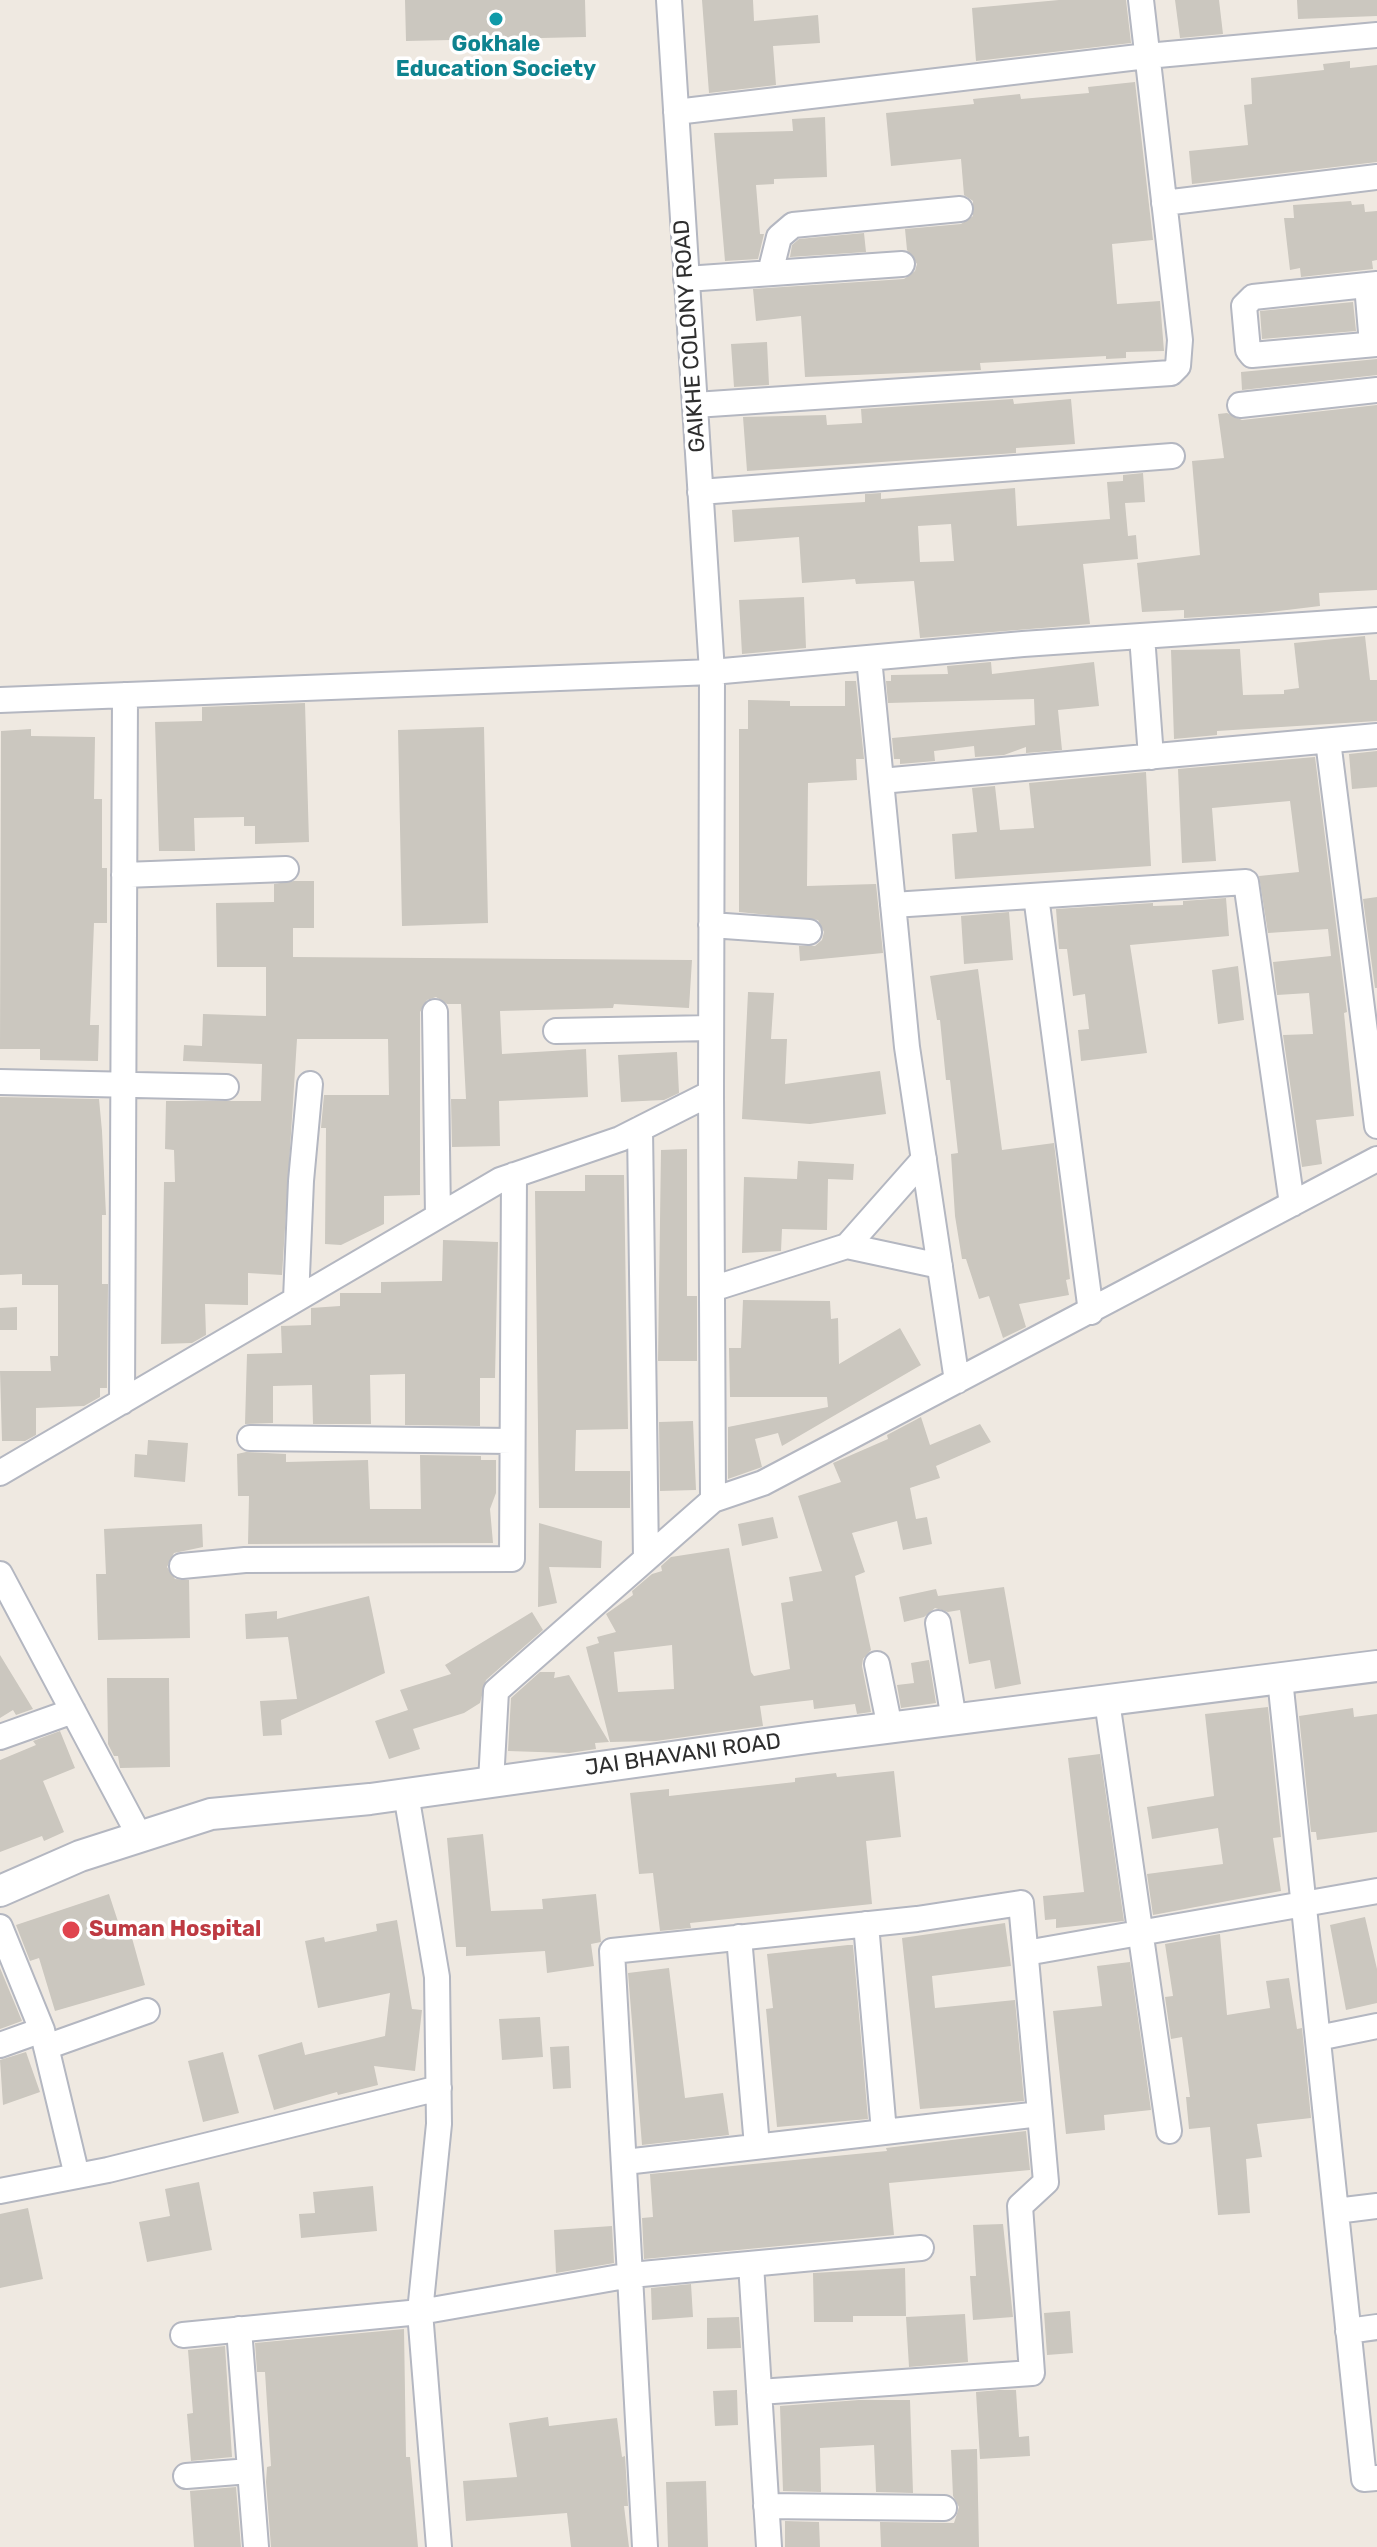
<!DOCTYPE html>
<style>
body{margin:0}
canvas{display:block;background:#efe9e1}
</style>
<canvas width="1377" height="2547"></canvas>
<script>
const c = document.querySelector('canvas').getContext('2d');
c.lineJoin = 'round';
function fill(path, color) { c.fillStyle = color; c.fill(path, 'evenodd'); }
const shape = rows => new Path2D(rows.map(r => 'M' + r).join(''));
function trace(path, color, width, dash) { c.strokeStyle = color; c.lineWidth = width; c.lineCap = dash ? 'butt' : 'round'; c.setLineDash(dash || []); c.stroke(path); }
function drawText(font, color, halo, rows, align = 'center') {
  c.font = font + ' Rubik,sans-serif'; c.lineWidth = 7; c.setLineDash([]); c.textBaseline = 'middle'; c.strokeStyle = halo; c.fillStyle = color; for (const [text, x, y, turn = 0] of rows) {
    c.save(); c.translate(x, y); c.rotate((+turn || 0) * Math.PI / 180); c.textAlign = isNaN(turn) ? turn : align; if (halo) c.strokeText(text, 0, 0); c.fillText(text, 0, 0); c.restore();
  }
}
const building = shape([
 [405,0,585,0,586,37,406,41],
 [702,0,753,0,754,21,818,15,820,43,773,46,776,85,709,93],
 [1059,0,1126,0,1131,43,976,61,972,8],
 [1175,0,1219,0,1223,34,1180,38],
 [1297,0,1377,0,1377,16,1298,19],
 [1350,61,1350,68,1377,65,1377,162,1192,184,1189,151,1248,145,1244,105,1252,104,1251,78,1324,70,1323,64],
 [1135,82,1153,240,1112,244,1117,304,1160,301,1164,351,1126,352,1126,358,1106,359,1106,356,980,363,981,370,805,377,801,316,756,321,753,289,904,279,915,271,917,264,907,250,905,229,961,224,973,216,973,201,964,195,961,159,891,166,886,113,974,104,973,99,1020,94,1021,99,1089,93,1088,87],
 [825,117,827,177,774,179,774,184,756,185,760,234,764,234,758,259,725,261,714,133,793,131,792,119],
 [1351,201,1352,205,1364,204,1365,212,1377,211,1377,260,1372,261,1373,269,1301,277,1300,268,1290,270,1284,218,1294,218,1293,205],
 [864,233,866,252,790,257,792,245,799,239],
 [1353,302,1356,331,1262,339,1260,311],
 [767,342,769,385,734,387,731,344],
 [1377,359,1377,375,1242,390,1241,372],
 [1013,399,1014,404,1071,399,1075,444,1016,448,1016,453,747,471,743,417,826,415,827,425,862,423,861,409],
 [1377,405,1377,590,1319,593,1320,606,1262,613,1184,618,1184,610,1142,612,1137,563,1200,555,1192,461,1224,458,1218,414,1227,413,1242,420],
 [1143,473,1145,502,1125,503,1128,536,1136,535,1138,559,1083,564,1090,624,920,638,914,581,856,584,855,579,802,583,799,537,734,542,732,510,865,502,865,494,881,493,881,499,1015,488,1017,526,1110,519,1107,482,1123,481,1123,475],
 [951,524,954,561,920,562,918,526],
 [804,597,806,648,742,654,739,600],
 [1365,636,1370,680,1377,680,1377,721,1217,731,1217,735,1174,739,1171,650,1240,649,1243,695,1284,694,1284,690,1299,688,1294,643],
 [991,662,992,674,1094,662,1099,706,1058,710,1062,750,1026,753,1026,747,1004,755,975,757,974,746,934,751,935,761,900,764,900,759,894,759,892,738,1035,725,1034,699,888,703,886,681,891,681,891,675,948,674,947,666],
 [845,681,856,681,864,759,856,759,857,780,808,783,807,886,876,884,883,953,800,961,799,946,815,946,822,940,824,932,818,920,739,912,739,729,748,729,748,700,790,701,790,706,845,706],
 [305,703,309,842,255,844,255,826,244,826,244,817,194,818,195,851,159,851,155,722,202,721,202,707],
 [484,727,488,923,402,926,398,730],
 [31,729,31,736,95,737,94,799,102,799,102,868,107,868,107,923,94,923,90,1025,99,1025,98,1061,40,1060,40,1049,0,1049,1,731],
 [1377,751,1377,787,1352,789,1349,754],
 [1315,757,1347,1012,1344,1013,1354,1116,1316,1120,1322,1164,1302,1167,1283,1035,1313,1034,1309,993,1277,995,1273,962,1331,956,1328,929,1268,933,1259,876,1299,872,1290,801,1212,808,1216,861,1182,863,1178,769],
 [1146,772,1151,866,955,879,952,834,977,832,972,788,995,786,1000,830,1034,828,1029,783],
 [294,881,314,881,314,928,293,928,293,957,692,960,689,1008,614,1004,613,1008,500,1011,502,1054,586,1049,588,1097,499,1101,500,1146,452,1147,451,1099,466,1099,461,1004,447,1004,436,997,427,1000,420,1012,420,1195,384,1196,384,1224,341,1245,325,1244,326,1128,321,1128,324,1095,389,1095,388,1039,297,1039,282,1275,248,1273,248,1305,205,1304,206,1335,192,1343,161,1344,164,1182,175,1182,174,1150,165,1149,166,1101,261,1101,262,1064,183,1061,184,1045,202,1046,203,1014,266,1016,266,967,217,967,216,903,274,902,274,884],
 [1377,897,1377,988,1375,988,1363,899],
 [1226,898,1229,936,1130,945,1147,1053,1081,1061,1078,1030,1089,1029,1085,994,1073,996,1067,949,1059,949,1056,909,1153,903,1153,906,1183,905,1183,901],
 [1009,912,1013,960,964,964,961,916],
 [1238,966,1244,1020,1218,1024,1212,970],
 [978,969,1002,1150,1054,1143,1070,1279,1066,1280,1069,1295,1019,1304,1026,1327,1003,1338,989,1296,979,1299,966,1259,962,1259,955,1216,951,1154,958,1153,950,1080,946,1080,940,1020,937,1020,930,976],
 [748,992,774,993,771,1039,787,1039,785,1084,880,1071,886,1114,810,1124,742,1119],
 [677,1052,679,1093,664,1100,621,1102,618,1055],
 [0,1097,99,1099,102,1131,106,1215,102,1215,102,1284,108,1284,107,1388,100,1388,100,1397,84,1406,36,1408,36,1435,25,1441,2,1441,0,1371,51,1371,50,1356,58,1356,58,1285,22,1285,22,1274,0,1275],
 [687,1149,687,1296,697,1296,697,1361,658,1361,661,1150],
 [798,1161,854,1164,853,1180,828,1179,827,1230,782,1229,781,1251,742,1253,744,1177,797,1179],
 [585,1175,624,1175,628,1429,576,1430,575,1471,630,1471,630,1508,539,1508,535,1191,585,1191],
 [443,1240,498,1242,495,1378,480,1378,480,1426,405,1425,405,1374,370,1375,371,1424,313,1424,312,1385,273,1386,273,1423,245,1424,247,1354,282,1353,281,1326,311,1325,311,1308,340,1306,340,1293,381,1293,381,1282,442,1281],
 [743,1300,830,1301,831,1319,838,1318,839,1364,900,1328,921,1365,782,1446,778,1433,755,1439,762,1467,728,1479,728,1427,828,1407,827,1397,730,1397,729,1348,741,1348],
 [17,1307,17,1330,0,1330,0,1308],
 [921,1417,930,1445,980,1424,991,1442,936,1466,940,1478,910,1488,916,1519,927,1517,932,1544,903,1550,897,1521,852,1533,865,1572,855,1576,871,1650,863,1659,862,1666,871,1712,857,1714,855,1704,814,1709,813,1700,760,1706,763,1726,656,1741,610,1742,586,1647,599,1643,597,1637,616,1632,606,1614,633,1595,632,1591,652,1574,662,1571,661,1566,671,1557,729,1548,751,1672,754,1676,790,1669,781,1603,793,1601,789,1577,822,1571,798,1496,841,1482,833,1463,888,1439,887,1435],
 [672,1645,674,1689,618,1692,614,1652],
 [693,1421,696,1490,660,1491,659,1422],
 [148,1440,188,1443,185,1482,134,1477,135,1454,147,1455],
 [246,1452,286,1454,286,1462,368,1460,370,1509,421,1509,420,1455,481,1456,481,1460,496,1460,496,1493,490,1509,493,1543,248,1544,249,1496,238,1496,237,1454],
 [773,1517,778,1538,742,1546,738,1524],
 [539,1523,602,1541,601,1568,549,1567,557,1603,538,1607],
 [202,1524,203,1547,174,1553,167,1567,175,1579,189,1580,190,1638,98,1640,96,1574,106,1574,104,1529],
 [1004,1587,1021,1684,995,1689,990,1660,969,1664,960,1610,948,1612,935,1608,924,1617,904,1622,899,1597,936,1589,938,1596],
 [369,1596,385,1673,281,1720,282,1735,263,1736,260,1701,297,1699,288,1637,246,1639,245,1614,277,1611,277,1619],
 [532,1612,543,1630,486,1680,480,1703,464,1713,413,1729,420,1749,389,1759,375,1721,408,1710,400,1690,451,1674,445,1665],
 [0,1655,33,1709,16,1715,13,1710,0,1718],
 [929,1660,936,1703,901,1708,897,1685,914,1683,911,1663],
 [540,1672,555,1672,554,1678,569,1675,609,1742,595,1743,596,1749,569,1753,508,1751,511,1698],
 [107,1678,169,1678,170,1767,120,1768,118,1756,114,1756,108,1744],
 [1268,1707,1281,1837,1273,1838,1281,1891,1153,1915,1147,1874,1223,1864,1218,1828,1152,1839,1147,1807,1214,1796,1205,1714],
 [1353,1708,1354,1717,1377,1714,1377,1832,1317,1840,1316,1832,1311,1832,1299,1716],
 [60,1731,75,1768,43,1781,64,1832,44,1841,42,1836,0,1852,0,1760,36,1745,33,1741],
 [1100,1754,1124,1921,1056,1928,1056,1919,1045,1920,1043,1896,1084,1892,1068,1758],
 [894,1771,901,1837,866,1841,872,1904,690,1923,691,1928,660,1931,653,1873,639,1874,630,1793,669,1789,669,1796,795,1782,795,1778,836,1773,837,1777],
 [483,1834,491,1911,543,1909,542,1899,596,1894,601,1942,591,1944,594,1966,547,1973,545,1951,466,1956,466,1947,456,1947,447,1838],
 [109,1894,124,1940,132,1938,145,1985,55,2011,39,1958,30,1961,16,1925],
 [1365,1917,1377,1969,1377,2003,1346,2010,1330,1925],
 [397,1920,412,2009,422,2010,415,2071,374,2066,378,2085,338,2095,337,2092,274,2110,258,2055,302,2042,305,2055,385,2036,390,1993,318,2008,305,1941,324,1937,325,1942,377,1931,376,1924],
 [1005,1923,1011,1966,932,1976,935,2008,1015,2000,1024,2101,920,2109,902,1938],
 [1220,1934,1227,2015,1270,2008,1266,1981,1289,1978,1297,2029,1302,2028,1311,2118,1257,2124,1262,2157,1246,2159,1250,2213,1218,2215,1210,2127,1189,2129,1186,2097,1190,2097,1182,2037,1171,2039,1165,1997,1173,1996,1165,1944],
 [848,1945,853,1945,868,2119,777,2127,766,2009,773,2008,767,1954],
 [1130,1962,1151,2110,1104,2115,1105,2130,1066,2134,1053,2011,1102,2006,1097,1966],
 [0,1968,22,2021,0,2029],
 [669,1968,685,2098,723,2093,729,2135,642,2145,628,1973],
 [540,2017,543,2057,502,2060,499,2019],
 [569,2046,571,2088,553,2089,550,2047],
 [26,2052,40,2092,3,2105,0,2060],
 [223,2052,239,2113,203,2122,188,2061],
 [1026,2131,1030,2170,889,2183,894,2235,644,2259,642,2218,653,2217,650,2174,887,2151,886,2148],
 [199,2182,212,2250,147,2262,139,2222,170,2216,165,2189],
 [373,2186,377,2231,301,2238,299,2214,315,2213,313,2192],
 [28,2208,43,2279,0,2288,0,2214],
 [1003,2224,1013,2317,973,2320,970,2276,976,2276,973,2225],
 [612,2226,614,2263,556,2273,554,2230],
 [905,2268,906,2316,853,2316,853,2322,814,2322,813,2273],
 [691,2284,693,2317,652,2320,651,2288],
 [1070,2311,1073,2353,1047,2355,1044,2313],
 [965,2314,968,2362,909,2367,906,2317],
 [739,2317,741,2348,707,2349,707,2318],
 [404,2329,406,2457,410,2457,418,2547,271,2547,266,2482,267,2467,271,2466,265,2372,257,2372,255,2343],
 [225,2346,232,2457,191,2461,187,2414,193,2413,188,2350],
 [737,2390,738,2425,715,2426,713,2391],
 [999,2390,1016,2390,1019,2437,1029,2436,1030,2456,980,2459,976,2392],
 [859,2400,910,2400,913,2493,876,2492,874,2445,820,2448,821,2492,783,2491,780,2406],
 [548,2417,549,2426,617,2418,622,2457,625,2456,628,2506,624,2506,629,2547,571,2547,567,2513,466,2521,463,2481,517,2477,509,2423],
 [977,2449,979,2547,881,2547,880,2522,954,2523,959,2507,953,2496,951,2450],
 [706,2481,708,2547,668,2547,666,2482],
 [236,2487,241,2547,194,2547,190,2491],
 [785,2521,819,2522,820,2547,785,2547]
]);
const minor = shape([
 [669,0,712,672,1023,644,1377,620],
 [676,112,1147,56,1377,35],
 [1164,203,1377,177],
 [770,273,779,237,793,225,960,209],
 [686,279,902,264],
 [1377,284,1253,297,1244,306,1248,350,1252,355,1377,344],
 [1367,285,1372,344],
 [695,405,1171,373,1178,366,1180,340,1141,0],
 [1240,405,1377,390],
 [700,492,1172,456],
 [1142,636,1151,757],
 [869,658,907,1047,957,1381],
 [0,700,712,672,711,1093,620,1139,500,1180,0,1473],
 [1328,741,1377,1126],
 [881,781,1377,736],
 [124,875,286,869],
 [1036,896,1091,1312],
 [893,905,1246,882,1292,1204],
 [711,925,809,932],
 [435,1012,438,1216],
 [556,1031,711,1028],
 [0,1082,226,1087],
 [711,1093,713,1500],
 [640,1129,646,1559],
 [847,1246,940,1266],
 [712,1289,847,1246,924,1159],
 [296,1299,301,1181,310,1084],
 [122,1402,125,695],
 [250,1438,512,1441],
 [182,1566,245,1560,512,1559,514,1175],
 [0,1574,140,1837],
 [938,1623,954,1720],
 [877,1664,890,1728],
 [1280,1679,1364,2479,1377,2478],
 [1107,1701,1169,2131],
 [0,1737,73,1711],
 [491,1782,496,1691,713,1500,763,1483,1377,1159],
 [406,1794,437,1977,439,2124,420,2312,439,2547],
 [866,1924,884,2132],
 [0,1927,42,2030,77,2176],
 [739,1937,757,2146],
 [1026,1953,1377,1891],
 [1318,2038,1377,2026],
 [0,2045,42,2030],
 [46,2047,147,2011],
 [625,2162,1040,2114,1021,1903,917,1919,612,1951,645,2547],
 [0,2191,108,2170,439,2088],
 [1336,2211,1377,2206],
 [751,2264,769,2547],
 [239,2329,256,2547],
 [1348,2331,1377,2327],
 [183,2335,420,2312,631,2275,921,2248],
 [759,2392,1032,2373,1020,2206,1046,2182,1040,2114],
 [186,2476,250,2471],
 [766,2506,944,2508]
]);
const tertiary = shape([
 [0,1891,80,1856,211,1814,370,1799,808,1738,1377,1666]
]);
const markers = [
 [496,19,8,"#0f9aa8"],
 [71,1930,10,"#e0444e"]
];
const cultureNames = [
 ["Gokhale",496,45],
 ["Education Society",496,70]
];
const streetNames = [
 ["GAIKHE COLONY ROAD",690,336,-94],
 ["JAI BHAVANI ROAD",683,1755,-8]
];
const healthNames = [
 ["Suman Hospital",89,1930]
];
fill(building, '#cbc7bf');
trace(minor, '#b4b7c1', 28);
trace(tertiary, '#b4b7c1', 34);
trace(minor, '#fff', 24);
trace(tertiary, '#fff', 30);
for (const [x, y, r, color] of markers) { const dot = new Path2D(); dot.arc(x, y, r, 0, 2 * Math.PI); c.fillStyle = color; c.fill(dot); trace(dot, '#fff', 3); }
drawText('bold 22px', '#0d838f', '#fff', cultureNames);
drawText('22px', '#2e2e2e', '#fff', streetNames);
drawText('bold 22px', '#be3a42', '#fff', healthNames, 'left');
</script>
